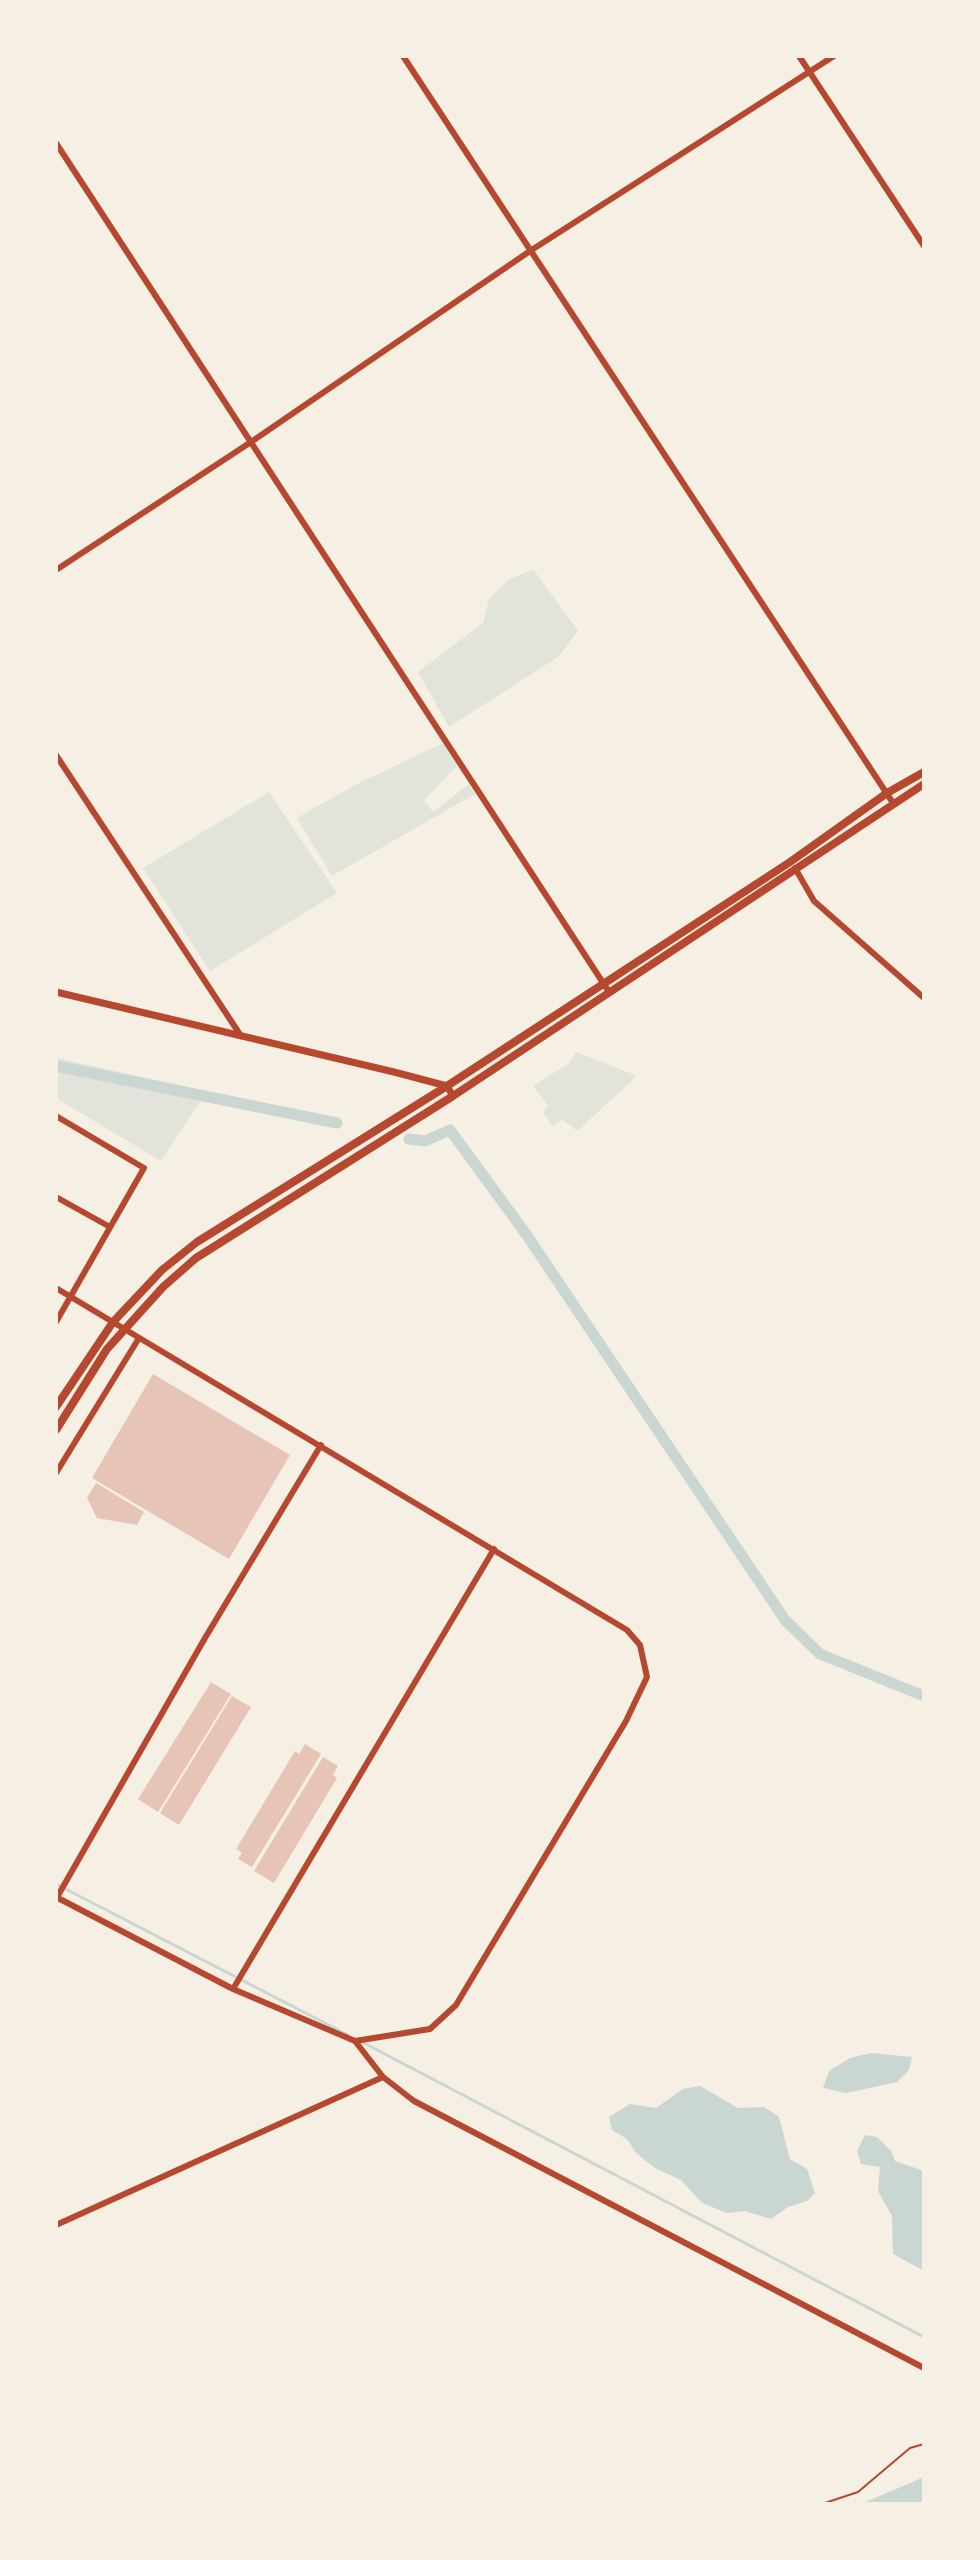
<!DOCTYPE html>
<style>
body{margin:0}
#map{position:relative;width:980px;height:2560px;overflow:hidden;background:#f6efe4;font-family:"PT Sans Narrow",sans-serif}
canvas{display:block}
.frame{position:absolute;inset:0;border:58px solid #f6efe4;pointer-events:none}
</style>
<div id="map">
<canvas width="980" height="2560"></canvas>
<div class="frame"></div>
</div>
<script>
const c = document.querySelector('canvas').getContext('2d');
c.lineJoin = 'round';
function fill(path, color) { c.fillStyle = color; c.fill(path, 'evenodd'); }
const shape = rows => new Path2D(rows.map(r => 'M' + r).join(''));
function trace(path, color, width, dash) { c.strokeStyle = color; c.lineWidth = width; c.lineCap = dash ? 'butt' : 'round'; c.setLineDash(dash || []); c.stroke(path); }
const green = shape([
 [533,569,578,631,558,657,449,727,418,672,483,623,489,599,508,580],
 [443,743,457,766,424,800,433,812,469,784,475,794,332,876,297,818,355,785],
 [269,792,337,893,210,971,143,868],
 [576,1052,635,1075,633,1080,577,1131,562,1119,553,1126,543,1113,548,1105,533,1086,568,1064],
 [56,1058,207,1091,161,1161,56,1098]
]);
const water = shape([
 [871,2053,912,2057,909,2070,897,2082,846,2093,823,2088,829,2071,850,2058],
 [700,2086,738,2108,764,2107,779,2117,790,2159,807,2169,815,2193,807,2201,788,2207,771,2219,745,2211,727,2213,702,2203,681,2180,655,2168,636,2153,627,2139,612,2130,609,2117,630,2104,656,2108,683,2089],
 [865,2135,877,2137,891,2151,895,2161,924,2171,924,2271,893,2254,892,2216,878,2191,880,2167,861,2164,857,2151],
 [924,2477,924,2504,861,2504]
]);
const stream = shape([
 [56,1884,348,2035],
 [362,2042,924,2337]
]);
const canal = shape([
 [56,1066,337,1123],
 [409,1139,425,1141,450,1130,526,1234,785,1620,820,1654,924,1696]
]);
const building = shape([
 [153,1374,290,1455,229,1559,92,1478],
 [96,1483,144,1512,137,1525,97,1518,87,1498],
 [211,1682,231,1694,158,1812,138,1799],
 [232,1696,251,1707,179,1825,160,1813],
 [305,1744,321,1754,252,1867,238,1859,242,1853,236,1849,295,1751,299,1754],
 [323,1757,338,1766,333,1775,337,1778,274,1883,254,1871]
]);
const path = shape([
 [822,2504,858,2492,910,2448,924,2444]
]);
const minor = shape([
 [403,56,893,803],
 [799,56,924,246],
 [56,143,609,992],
 [56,570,251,442,530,251,834,56],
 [56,755,241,1036],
 [795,868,814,901,924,998],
 [56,1116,144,1168,56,1322],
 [56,1197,110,1227],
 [56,1288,627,1630,640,1645,647,1677,626,1721,456,2005,430,2029,355,2041],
 [56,1473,139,1338],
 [56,1897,233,1989,355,2041,383,2077,414,2101,924,2368],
 [56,1899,205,1638,321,1445],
 [233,1989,494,1549],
 [56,2225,383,2077]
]);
const tertiary = shape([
 [56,992,394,1072,447,1086,453,1096]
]);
const secondary = shape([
 [56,1407,113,1322,162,1270,197,1242,447,1086,790,862,887,793,924,772],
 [56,1430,107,1349,163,1287,196,1258,453,1096,924,784]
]);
fill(green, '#e2e4dc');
fill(water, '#c9d6d2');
trace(stream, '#c9d6d2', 3);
trace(canal, '#c9d6d2', 11);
fill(building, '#e6c5b7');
trace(path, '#b5482f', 2);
trace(minor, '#b5482f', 6);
trace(tertiary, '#b5482f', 7);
trace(secondary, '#b5482f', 8);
</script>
